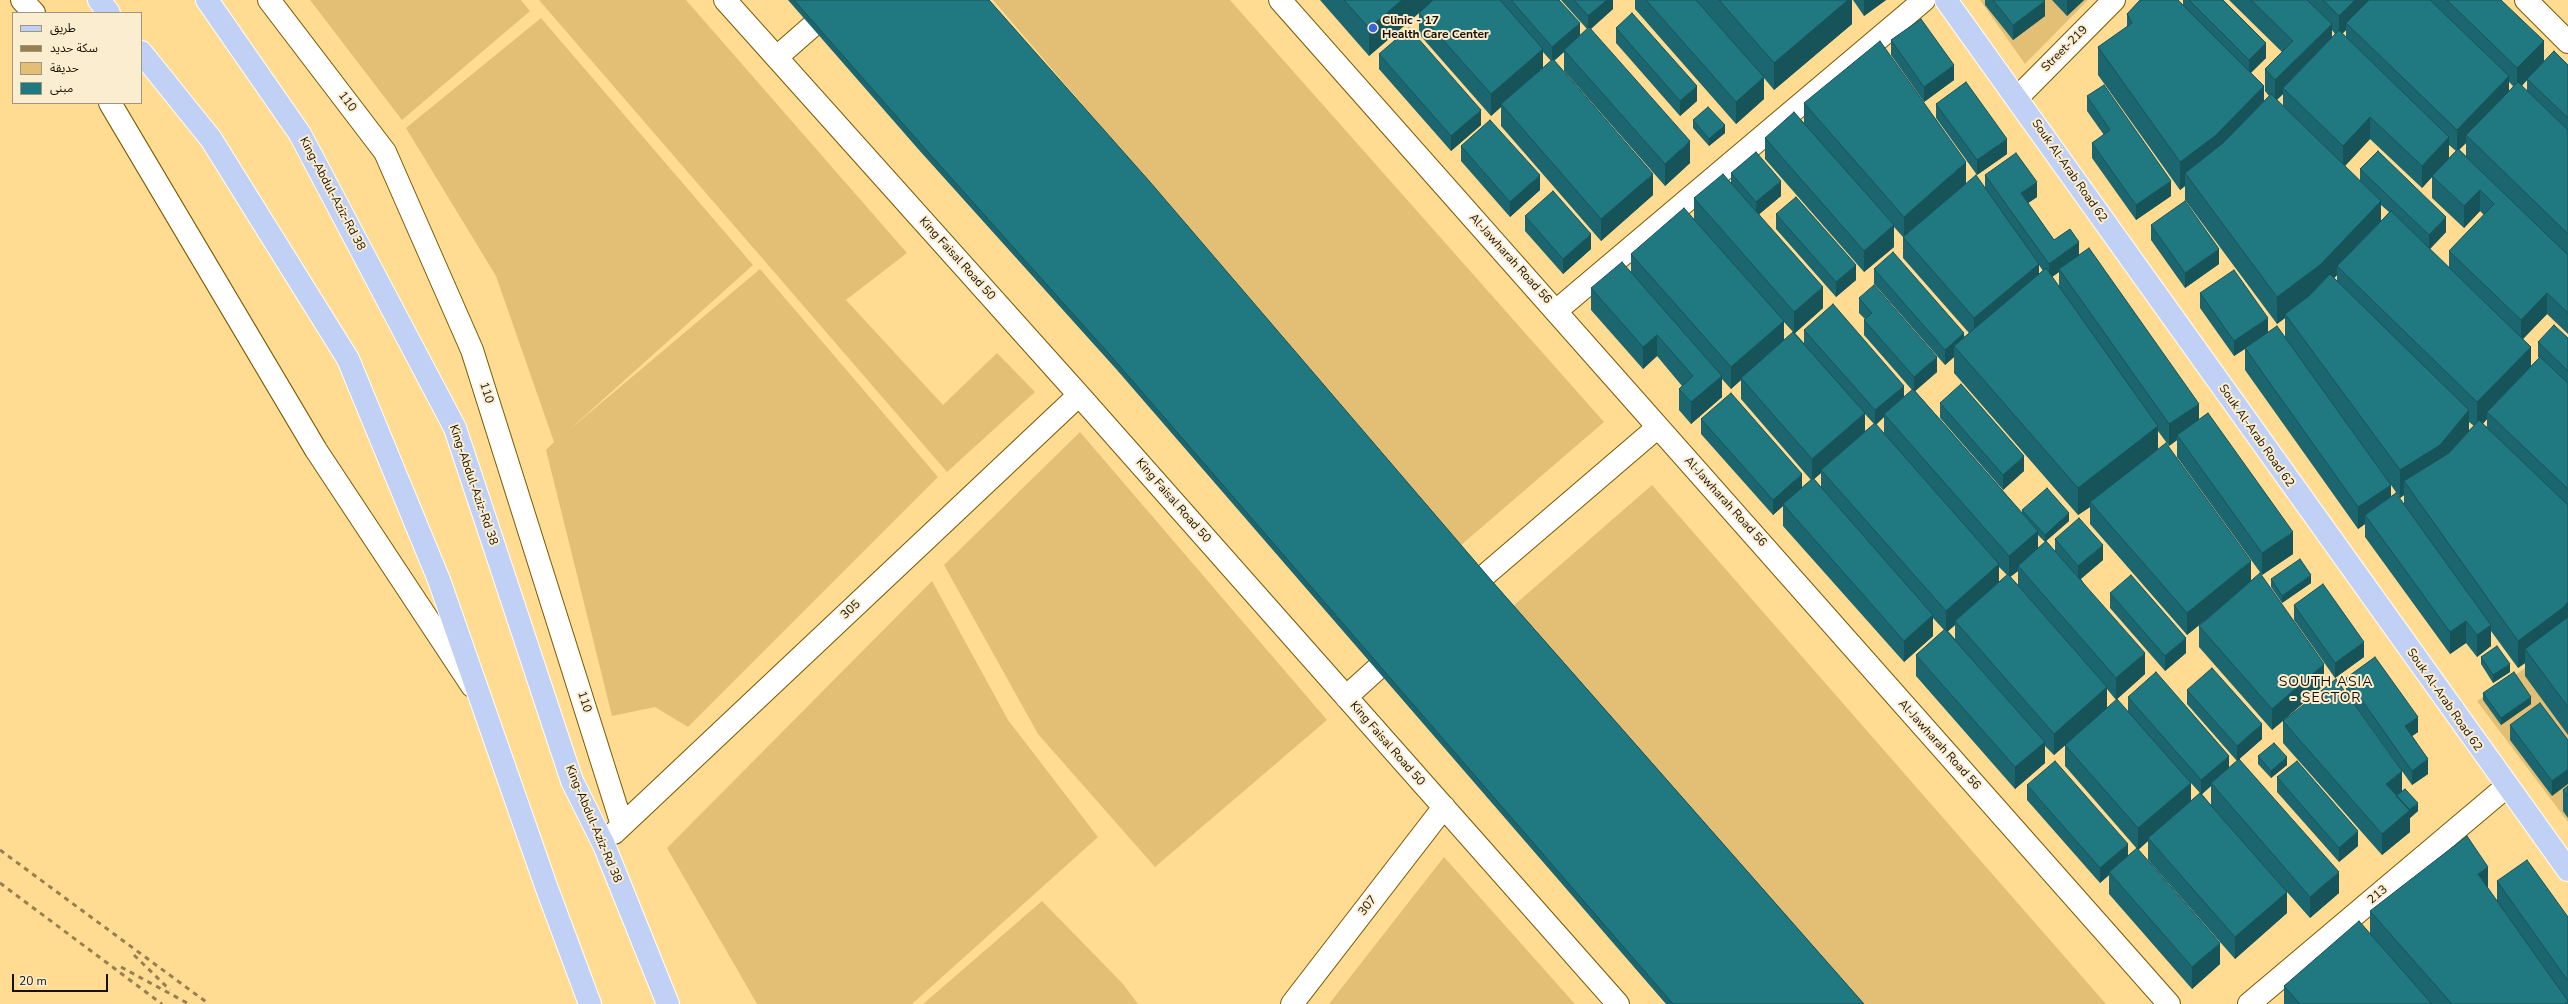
<!DOCTYPE html>
<meta charset="utf-8">
<style>
body{margin:0}
#map{position:relative;width:2568px;height:1004px;overflow:hidden;background:#ffdc92;font-family:"Nunito Sans","Noto Sans Arabic",sans-serif}
canvas{display:block}
.legend{position:absolute;left:12px;top:12px;width:130px;height:92px;box-sizing:border-box;background:#faedd0;border:1px solid #a0957d;margin:0;padding:5px 7px;list-style:none;font-size:12px;color:#191000}
.legend li{display:flex;align-items:center;gap:8px;height:20px}
.legend b{width:20px;border:1px solid #a0957d}
.scale{position:absolute;left:12px;top:974px;width:96px;height:18px;box-sizing:border-box;border:2px solid #191000;border-top:0;padding-left:5px;font-size:12px;line-height:14px;white-space:nowrap;color:#191000;-webkit-text-stroke:3px #faedd0;paint-order:stroke}
</style>
<div id="map">
<canvas width="2568" height="1004"></canvas>
<ul class="legend">
<li><b style="height:5px;background:#c1d1f5"></b>طريق</li>
<li><b style="height:5px;background:#977f50"></b>سكة حديد</li>
<li><b style="height:11px;background:#e2bf75"></b>حديقة</li>
<li><b style="height:11px;background:#207881"></b>مبنى</li>
</ul>
<div class="scale">20 m</div>
</div>
<script>
const c = document.querySelector('canvas').getContext('2d');
c.lineJoin = 'round';
function fill(path, color) { c.fillStyle = color; c.fill(path, 'evenodd'); }
const shape = rows => new Path2D(rows.map(r => 'M' + r).join(''));
function trace(path, color, width, dash) { c.strokeStyle = color; c.lineWidth = width; c.lineCap = dash ? 'butt' : 'round'; c.setLineDash(dash || []); c.stroke(path); }
function drawText(font, color, halo, rows, align = 'center') {
  c.font = font + ' "Nunito Sans",sans-serif'; c.lineWidth = 4; c.setLineDash([]); c.textBaseline = 'middle'; c.strokeStyle = halo; c.fillStyle = color; for (const [text, x, y, turn = 0] of rows) {
    c.save(); c.translate(x, y); c.rotate((+turn || 0) * Math.PI / 180); c.textAlign = isNaN(turn) ? turn : align; if (halo) c.strokeText(text, 0, 0); c.fillText(text, 0, 0); c.restore();
  }
}
const green = shape([
 [310,0,521,0,530,11,402,120],
 [539,0,686,0,907,253,846,300,943,405,997,353,1035,392,947,472],
 [993,0,1230,0,1604,422,1460,546],
 [1980,0,2088,0,2025,64],
 [541,18,753,265,569,430,760,269,938,477,688,727,655,707,612,716,546,450,554,442,496,276,406,128],
 [1080,432,1327,720,1155,867,1038,734,944,565],
 [1652,485,2106,1004,1859,1004,1512,607],
 [932,581,1008,720,1098,837,912,1004,757,1004,667,848],
 [2568,639,2568,822,2477,701],
 [1444,857,1575,1004,1329,1004],
 [1042,901,1123,984,1138,1004,923,1004]
]);
const minor = shape([
 [22,0,34,13],
 [269,0,385,152,472,350,622,825],
 [725,0,1079,395,1618,1004],
 [1280,0,2169,1004],
 [2526,0,2568,42],
 [777,57,842,0],
 [2017,98,2114,0],
 [110,103,316,450,472,686],
 [1556,311,1924,0],
 [1463,594,1658,427],
 [1346,697,1399,649],
 [614,833,1079,395],
 [1292,1004,1444,807],
 [2249,1004,2506,787]
]);
const major = shape([
 [99,0,109,13],
 [207,0,300,134,455,428,572,781,604,845,668,1004],
 [1946,0,2568,870],
 [141,52,211,139,348,359,439,580,546,886,590,1004]
]);
const rail = shape([
 [0,850,209,1004],
 [0,883,162,1004],
 [134,955,170,990],
 [121,967,189,1004]
]);
const wall = shape([
 [788,0,989,0,1491,580,1864,1004,1666,1004,1117,370,919,150],
 [1320,0,1559,0,1580,36,1587,29,1561,0,1613,0,1613,9,1591,29,1690,163,1665,186,1564,71,1564,52,1554,61,1653,195,1601,241,1501,126,1501,107,1491,116,1419,34,1419,13,1369,56],
 [1543,52,1551,61,1543,68],
 [1635,0,1852,0,1852,24,1774,90,1764,78,1764,99,1736,124,1635,9],
 [1853,0,1886,0,1864,16],
 [1985,0,2044,0,2045,16,2013,40,1985,5],
 [2052,0,2084,0,2067,16],
 [2183,0,2223,0,2266,58,2250,73,2264,101,2269,96,2265,91,2265,69,2282,52,2229,0,2501,0,2544,61,2568,65,2568,334,2547,314,2523,339,2531,366,2539,358,2538,357,2538,342,2568,338,2568,735,2525,676,2525,663,2518,668,2491,631,2491,646,2477,657,2466,643,2450,654,2365,537,2365,524,2358,529,2245,370,2245,349,2234,356,2200,308,2200,293,2268,332,2285,337,2285,318,2277,324,2185,200,2185,186,2180,190,2098,75,2098,47,2127,27,2127,14,2183,6],
 [2332,30,2335,34,2332,38],
 [2346,30,2346,38,2342,34],
 [2527,80,2527,91,2522,86],
 [2509,82,2513,86,2509,91],
 [2283,94,2283,106,2277,100],
 [2370,139,2422,188,2432,177,2432,198,2464,228,2480,211,2484,215,2449,251,2449,268,2430,249,2446,232,2360,169,2360,181,2345,166],
 [2466,143,2466,156,2459,149],
 [2449,145,2456,151,2449,158],
 [2381,205,2389,212,2381,221],
 [2337,275,2337,281,2334,278],
 [2487,419,2487,427,2483,424],
 [2469,422,2474,426,2469,430],
 [2391,485,2400,498,2404,495,2404,505,2391,497],
 [1616,28,1697,101,1680,116,1616,43],
 [1891,40,1954,80,1924,102,1891,55],
 [1379,54,1481,125,1451,151,1379,69],
 [2087,96,2171,196,2136,220,2092,158,2092,143,2104,135,2087,111],
 [1804,103,1966,184,1985,189,1985,175,2037,197,2028,203,2054,240,2079,255,2199,420,2293,554,2262,575,2177,457,2177,440,2169,446,2158,431,2158,449,2324,685,2284,720,2402,791,2418,811,2410,818,2410,832,2382,855,2283,743,2283,721,2272,730,2199,647,2199,626,2205,620,2187,635,2090,524,2090,507,2078,515,1954,373,1954,357,1945,365,1874,284,1874,269,1964,337,1969,333,1903,258,1903,237,1894,227,1894,247,1864,272,1765,159,1765,138,1804,123],
 [2039,265,2043,271,2039,274],
 [2059,272,2059,287,2052,277],
 [1936,104,2007,154,1977,175,1936,118],
 [1693,120,1725,133,1709,146,1693,128],
 [1461,146,1540,190,1510,217,1461,161],
 [1731,173,1781,196,1759,214,1823,308,1795,333,1804,343,1804,330,1904,397,1912,390,1864,335,1864,320,1865,319,1859,313,1859,298,1937,372,1915,391,2022,513,2022,510,2069,521,2046,541,2055,551,2055,539,2103,560,2081,579,2145,674,2116,700,2107,689,2107,708,2128,712,2128,697,2229,768,2339,893,2310,918,2287,892,2287,913,2235,959,2148,860,2148,841,2138,850,2065,766,2065,745,2054,755,2045,746,2045,763,2015,789,1916,676,1916,655,1944,630,1933,618,1933,636,1904,662,1783,526,1783,506,1773,515,1701,434,1701,419,1802,488,1811,480,1741,399,1741,380,1731,389,1722,379,1722,397,1691,424,1679,410,1679,389,1682,386,1657,356,1643,369,1591,310,1591,288,1631,273,1631,254,1694,219,1694,198,1731,183],
 [1784,322,1793,332,1784,340],
 [1865,414,1874,424,1865,431],
 [1884,417,1884,434,1876,425],
 [1821,473,1821,487,1814,479],
 [2038,535,2045,542,2038,548],
 [1999,567,2007,575,1999,582],
 [2018,571,2018,585,2010,577],
 [1955,625,1955,639,1948,631],
 [2191,783,2200,793,2191,801],
 [2211,786,2211,805,2202,794],
 [1776,214,1856,280,1836,297,1776,229],
 [1525,216,1591,249,1563,274,1525,231],
 [2151,225,2219,264,2185,288,2151,240],
 [1940,403,2024,471,2003,490,1940,418],
 [2271,579,2311,583,2282,603,2271,587],
 [2110,593,2186,653,2165,671,2110,608],
 [2294,605,2364,657,2335,678,2294,620],
 [2481,657,2510,672,2493,683,2481,664],
 [2346,678,2418,732,2412,736,2428,774,2412,785,2346,693],
 [2187,690,2262,739,2237,761,2187,704],
 [2483,693,2531,704,2501,725,2483,700],
 [2510,725,2568,740,2552,796,2510,740],
 [2258,756,2287,765,2271,778,2258,764],
 [2277,777,2358,846,2339,862,2277,792],
 [2027,785,2128,856,2220,964,2192,989,2109,894,2109,875,2100,883,2027,800],
 [2568,786,2568,818,2563,811,2563,790],
 [2497,881,2568,917,2568,1004,2284,1004,2284,986,2370,934,2370,911,2488,889,2497,901]
]);
const shadedWall = shape([
 [1402,0,1434,0,1369,56,1369,28],
 [1607,0,1613,0,1613,9,1588,31,1588,16],
 [1848,0,1852,0,1852,24,1774,90,1774,63],
 [1864,0,1886,0,1864,16],
 [2067,0,2084,0,2067,16],
 [2355,0,2377,0,2346,23,2346,30,2339,37,2339,16],
 [2045,1,2045,16,2013,40,2013,25],
 [1580,23,1580,38,1564,50,1564,52,1552,62,1552,47],
 [2332,24,2332,46,2283,88,2283,94,2275,101,2275,80],
 [2544,41,2544,63,2527,79,2527,80,2517,90,2517,68],
 [2266,43,2266,58,2249,75,2249,60],
 [1543,49,1543,70,1501,104,1501,107,1491,116,1491,94],
 [1954,65,1954,80,1924,102,1924,87],
 [2509,76,2509,98,2466,135,2466,143,2457,152,2457,130],
 [1764,77,1764,99,1736,124,1736,102],
 [1697,86,1697,101,1680,116,1680,101],
 [2264,86,2264,114,2185,173,2185,186,2180,190,2180,162],
 [1481,110,1481,125,1451,151,1451,136],
 [2370,117,2370,139,2343,168,2343,146],
 [1725,125,1725,133,1709,146,1709,139],
 [2449,137,2449,159,2432,176,2432,177,2422,188,2422,166],
 [2007,139,2007,154,1977,175,1977,160],
 [1690,141,1690,163,1665,186,1665,164],
 [1966,162,1966,184,1904,238,1904,217],
 [1653,174,1653,195,1601,241,1601,219],
 [1540,175,1540,190,1510,217,1510,202],
 [1781,181,1781,196,1756,217,1756,202],
 [2171,181,2171,196,2136,220,2136,205],
 [2037,182,2037,197,2021,208,2021,193],
 [2480,190,2480,211,2464,228,2464,206],
 [2381,201,2381,229,2337,266,2337,275,2320,293,2285,314,2285,318,2277,324,2277,297],
 [2446,217,2446,232,2429,250,2429,235],
 [1894,225,1894,247,1864,272,1864,251],
 [1591,234,1591,249,1563,274,1563,259],
 [2079,242,2079,257,2059,269,2059,272,2049,279,2049,264],
 [2219,249,2219,264,2185,288,2185,273],
 [2039,264,2039,286,1974,339,1974,318],
 [1856,265,1856,280,1836,297,1836,282],
 [1823,287,1823,308,1794,334,1794,312],
 [2547,293,2547,314,2521,341,2521,320],
 [2268,318,2268,333,2234,356,2234,341],
 [1784,321,1784,343,1741,378,1741,380,1731,389,1731,367],
 [1964,333,1964,348,1954,346,1954,357,1945,365,1945,350],
 [1657,335,1657,356,1643,369,1643,347],
 [2531,347,2531,375,2487,412,2487,419,2477,429,2477,402],
 [1937,357,1937,372,1914,392,1914,377],
 [1722,376,1722,397,1691,424,1691,402],
 [1904,386,1904,401,1884,414,1884,417,1875,425,1875,410],
 [2199,404,2199,425,2177,435,2177,440,2169,446,2169,424],
 [2469,410,2469,438,2440,472,2404,481,2404,495,2400,498,2400,470],
 [1865,413,1865,434,1821,470,1821,473,1812,481,1812,459],
 [2158,426,2158,453,2090,502,2090,507,2078,515,2078,488],
 [2024,456,2024,471,2003,490,2003,475],
 [1802,474,1802,489,1783,504,1783,506,1773,515,1773,500],
 [2391,485,2391,506,2365,515,2365,524,2358,529,2358,507],
 [2069,513,2069,521,2045,542,2045,535],
 [2038,531,2038,553,2018,566,2018,571,2009,578,2009,556],
 [2293,532,2293,554,2262,575,2262,553],
 [2103,545,2103,560,2078,581,2078,566],
 [2251,561,2251,583,2187,635,2187,613],
 [1999,564,1999,586,1955,621,1955,625,1946,633,1946,611],
 [2311,575,2311,583,2282,603,2282,596],
 [2568,602,2568,630,2525,649,2525,663,2518,668,2518,641],
 [1933,615,1933,636,1904,662,1904,641],
 [2466,621,2466,643,2450,654,2450,632],
 [2491,625,2491,646,2477,657,2477,635],
 [2186,638,2186,653,2165,671,2165,656],
 [2364,642,2364,657,2335,678,2335,663],
 [2145,653,2145,674,2116,700,2116,678],
 [2324,664,2324,685,2272,730,2272,709],
 [2510,664,2510,672,2493,683,2493,675],
 [2107,687,2107,709,2054,755,2054,734],
 [2531,697,2531,704,2501,725,2501,718],
 [2418,717,2418,732,2405,741,2405,726],
 [2262,724,2262,739,2237,761,2237,746],
 [2045,742,2045,763,2015,789,2015,767],
 [2229,756,2229,770,2211,783,2211,786,2201,795,2201,780],
 [2287,757,2287,765,2271,778,2271,771],
 [2428,759,2428,774,2412,785,2412,771],
 [2568,769,2568,784,2552,796,2552,781],
 [2402,771,2402,793,2395,799,2386,784],
 [2191,783,2191,804,2148,838,2148,841,2138,850,2138,828],
 [2418,803,2418,811,2410,818,2410,832,2382,855,2382,834],
 [2358,831,2358,846,2339,862,2339,848],
 [2128,844,2128,859,2109,872,2109,875,2100,883,2100,868],
 [2488,867,2488,895,2478,874],
 [2339,872,2339,893,2310,918,2310,897],
 [2287,892,2287,913,2235,959,2235,937],
 [2220,943,2220,964,2192,989,2192,967]
]);
const building = shape([
 [794,0,989,0,1150,182,1491,580,1864,1004,1673,1004,1117,363,919,142,794,0],
 [1344,0,1402,0,1369,28,1344,0],
 [1433,0,1500,0,1543,49,1491,94,1419,13,1433,0],
 [1511,0,1559,0,1580,23,1552,47,1511,0],
 [1574,0,1607,0,1588,16,1574,0],
 [1646,0,1696,0,1764,77,1736,102,1646,0],
 [1719,0,1848,0,1774,63,1719,0],
 [1993,0,2044,0,2045,1,2013,25,1993,0],
 [2140,0,2178,0,2264,86,2215,136,2180,162,2098,47,2132,23,2127,14,2140,0],
 [2189,0,2223,0,2266,43,2249,60,2189,0],
 [2251,0,2307,0,2332,24,2275,80,2265,69,2293,41,2251,0],
 [2323,0,2355,0,2339,16,2323,0],
 [2369,0,2430,0,2509,76,2457,130,2346,23,2369,0],
 [2447,0,2501,0,2544,41,2517,68,2447,0],
 [1632,13,1697,86,1680,101,1616,28,1632,13],
 [1921,19,1954,65,1924,87,1891,40,1921,19],
 [1589,27,1690,141,1665,164,1564,50,1589,27],
 [1409,28,1481,110,1451,136,1379,54,1409,28],
 [2339,30,2449,137,2422,166,2370,117,2343,146,2283,88,2339,30],
 [1880,41,1966,162,1904,217,1804,103,1880,41],
 [2554,51,2568,65,2568,118,2527,79,2554,51],
 [1553,59,1653,174,1601,219,1501,104,1553,59],
 [1966,82,2007,139,1977,160,1936,104,1966,82],
 [2518,82,2568,130,2568,234,2466,135,2518,82],
 [2104,85,2171,181,2136,205,2092,143,2110,130,2087,96,2104,85],
 [2271,94,2381,201,2320,265,2277,297,2185,173,2223,143,2271,94],
 [1708,107,1725,125,1709,139,1693,120,1708,107],
 [1794,112,1894,225,1864,251,1765,138,1794,112],
 [1490,120,1540,175,1510,202,1461,146,1490,120],
 [2458,149,2568,255,2568,313,2547,293,2521,320,2449,251,2494,204,2480,190,2464,206,2432,176,2458,149],
 [2378,151,2446,217,2429,235,2360,169,2378,151],
 [1756,152,1781,181,1756,202,1731,173,1756,152],
 [2016,153,2037,182,2021,193,2054,240,2070,229,2079,242,2049,264,1985,175,2016,153],
 [1723,174,1823,287,1794,312,1694,198,1723,174],
 [1976,175,2039,264,1974,318,1903,237,1976,175],
 [1553,191,1591,234,1563,259,1525,216,1553,191],
 [1796,197,1856,265,1836,282,1776,214,1796,197],
 [2185,201,2219,249,2185,273,2151,225,2185,201],
 [1684,208,1784,321,1731,367,1631,254,1684,208],
 [2391,211,2531,347,2477,402,2337,266,2391,211],
 [2089,248,2199,404,2169,424,2059,269,2089,248],
 [1893,252,1964,333,1945,350,1874,269,1893,252],
 [1622,262,1722,376,1691,402,1679,389,1693,376,1657,335,1643,347,1591,288,1622,262],
 [2046,268,2158,426,2078,488,1954,346,2046,268],
 [2234,270,2268,318,2234,341,2200,293,2234,270],
 [2330,274,2469,410,2440,445,2400,470,2285,314,2309,296,2330,274],
 [1874,285,1937,357,1914,377,1864,320,1872,313,1859,298,1874,285],
 [1833,304,1904,386,1875,410,1804,330,1833,304],
 [2554,325,2568,338,2568,371,2538,342,2554,325],
 [2277,326,2391,485,2358,507,2245,348,2277,326],
 [1793,332,1865,413,1812,459,1741,378,1793,332],
 [2540,357,2568,383,2568,489,2487,412,2540,357],
 [1961,384,2024,456,2003,475,1940,403,1961,384],
 [1913,389,2038,531,2009,556,1884,414,1913,389],
 [1731,393,1802,474,1773,500,1701,419,1731,393],
 [2208,413,2293,532,2262,553,2177,435,2208,413],
 [2479,420,2568,505,2568,602,2564,607,2518,641,2404,481,2449,453,2479,420],
 [1875,423,1999,564,1946,611,1821,470,1875,423],
 [2166,443,2251,561,2187,613,2090,502,2166,443],
 [1813,478,1933,615,1904,641,1783,504,1813,478],
 [2047,488,2069,513,2045,535,2022,510,2047,488],
 [2396,493,2491,625,2477,635,2466,621,2450,632,2365,515,2396,493],
 [2079,518,2103,545,2078,566,2055,539,2079,518],
 [2046,541,2145,653,2116,678,2018,566,2046,541],
 [2300,559,2311,575,2282,596,2271,579,2300,559],
 [2260,573,2324,664,2272,709,2199,626,2260,573],
 [2008,574,2107,687,2054,734,1955,621,2008,574],
 [2131,575,2186,638,2165,656,2110,593,2131,575],
 [2323,584,2364,642,2335,663,2294,605,2323,584],
 [2568,617,2568,707,2525,649,2568,617],
 [1945,629,2045,742,2015,767,1916,655,1945,629],
 [2497,646,2510,664,2493,675,2481,657,2497,646],
 [2375,657,2418,717,2405,726,2428,759,2412,771,2346,678,2375,657],
 [2212,668,2262,724,2237,746,2187,690,2212,668],
 [2156,672,2229,756,2201,780,2128,697,2156,672],
 [2514,672,2531,697,2501,718,2483,693,2514,672],
 [2336,679,2402,771,2386,784,2410,810,2382,834,2283,721,2336,679],
 [2117,699,2191,783,2138,828,2065,745,2117,699],
 [2540,703,2568,740,2568,769,2552,781,2510,725,2540,703],
 [2274,743,2287,757,2271,771,2258,756,2274,743],
 [2239,759,2339,872,2310,897,2211,783,2239,759],
 [2055,761,2128,844,2100,868,2027,785,2055,761],
 [2297,761,2358,831,2339,848,2277,777,2297,761],
 [2568,786,2568,796,2563,790,2568,786],
 [2405,789,2418,803,2409,810,2396,796,2405,789],
 [2200,793,2287,892,2235,937,2148,838,2200,793],
 [2467,836,2488,867,2478,874,2568,1001,2565,1004,2452,1004,2370,911,2467,836],
 [2137,848,2220,943,2192,967,2109,872,2137,848],
 [2527,860,2568,917,2568,981,2497,881,2527,860],
 [2359,921,2432,1004,2300,1004,2284,986,2359,921]
]);
const markers = [
 [1373,28,5,"#3b65d5"]
];
const poiNames = [
 ["Clinic - 17",1382,21],
 ["Health Care Center",1382,35]
];
const streetNames = [
 ["Street-219",2065,49,-45],
 ["110",347,102,53],
 ["Souk Al-Arab Road 62",2069,171,55],
 ["King-Abdul-Aziz-Rd 38",332,194,62],
 ["King Faisal Road 50",957,259,48],
 ["Al-Jawharah Road 56",1510,259,48],
 ["110",486,393,72],
 ["Souk Al-Arab Road 62",2256,436,55],
 ["King-Abdul-Aziz-Rd 38",473,485,71],
 ["King Faisal Road 50",1173,501,49],
 ["Al-Jawharah Road 56",1725,502,48],
 ["305",851,610,-43],
 ["Souk Al-Arab Road 62",2444,700,55],
 ["110",584,702,72],
 ["King Faisal Road 50",1387,744,49],
 ["Al-Jawharah Road 56",1939,745,48],
 ["King-Abdul-Aziz-Rd 38",593,824,67],
 ["213",2378,895,-40],
 ["307",1368,906,-52]
];
const quarterNames = [
 ["SOUTH ASIA",2326,683],
 ["- SECTOR",2326,699]
];
fill(green, '#e2bf75');
trace(minor, '#785900', 24);
trace(major, '#fff', 24);
trace(minor, '#fff', 22);
trace(major, '#c1d1f5', 22);
trace(rail, '#977f50', 3, [5, 5]);
fill(wall, '#1c676f');
fill(shadedWall, '#16545a');
fill(building, '#207881');
trace(building, '#16545a', 1);
for (const [x, y, r, color] of markers) { const dot = new Path2D(); dot.arc(x, y, r, 0, 2 * Math.PI); c.fillStyle = color; c.fill(dot); trace(dot, '#faedd0', 1.5); }
drawText('bold 12px', '#191000', '#faedd0', poiNames, 'left');
drawText('12px', '#191000', '#faedd0', streetNames);
c.letterSpacing = '1px';
drawText('14px', '#191000', '#faedd0', quarterNames);
c.letterSpacing = '0px';
</script>
